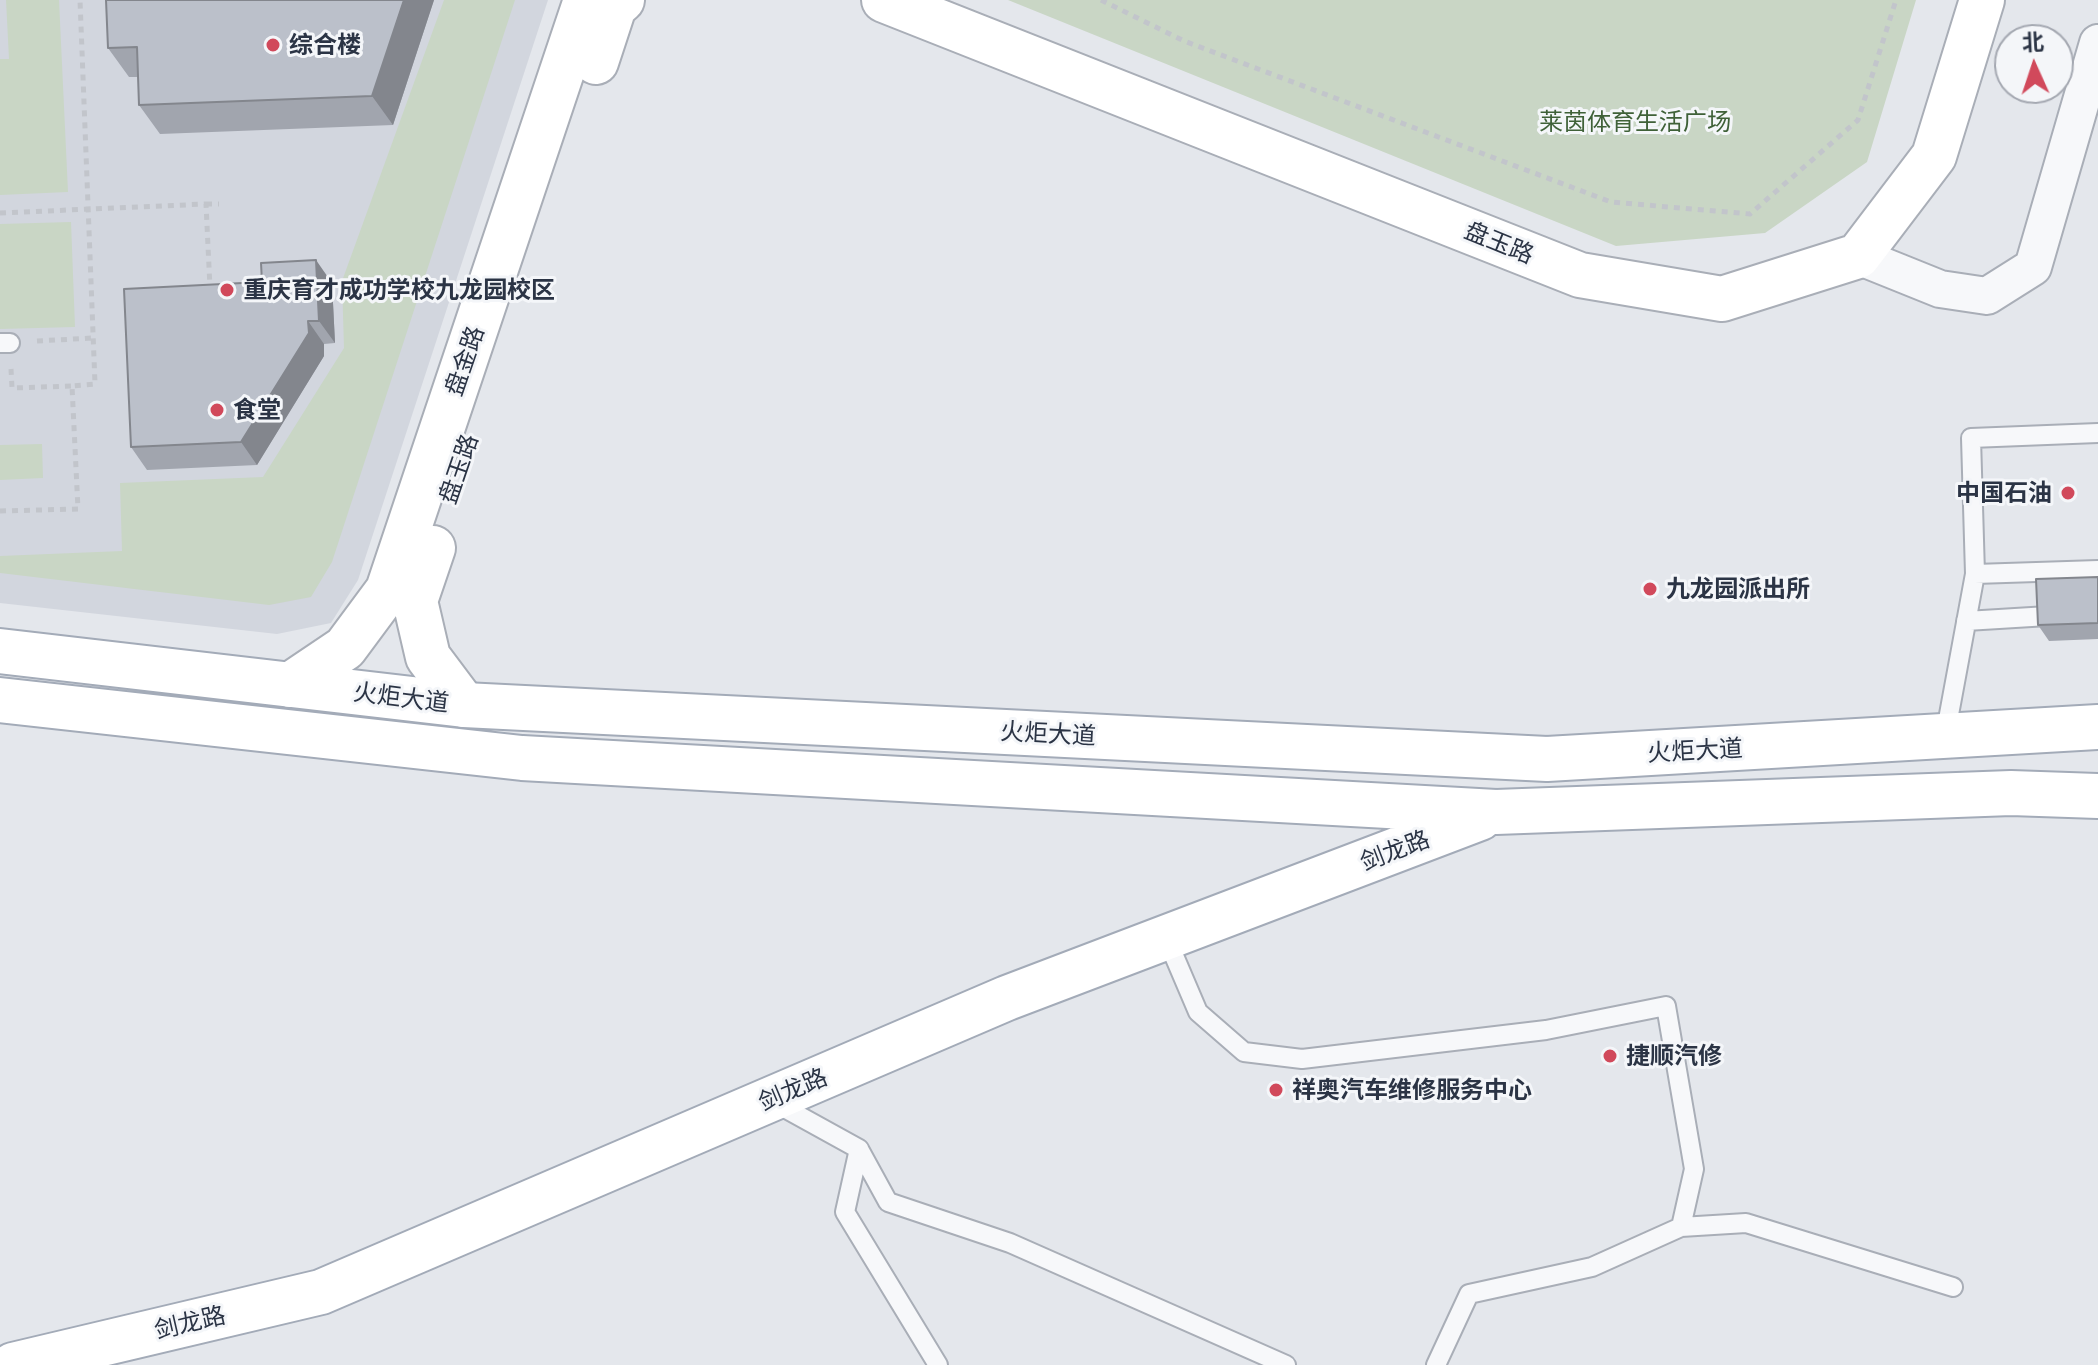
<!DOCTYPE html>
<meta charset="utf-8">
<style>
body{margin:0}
#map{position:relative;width:2098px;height:1365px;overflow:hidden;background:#e4e7ec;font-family:Lato,"Noto Sans SC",sans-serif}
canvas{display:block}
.north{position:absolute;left:1994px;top:24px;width:80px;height:80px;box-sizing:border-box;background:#f4f6f9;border:2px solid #a4a8b1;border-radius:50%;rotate:357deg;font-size:22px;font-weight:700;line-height:32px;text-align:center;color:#2b3445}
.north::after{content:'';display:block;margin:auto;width:28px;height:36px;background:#d1495b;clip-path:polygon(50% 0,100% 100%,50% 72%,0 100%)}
</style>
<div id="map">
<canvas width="2098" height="1365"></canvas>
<div class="north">北</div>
</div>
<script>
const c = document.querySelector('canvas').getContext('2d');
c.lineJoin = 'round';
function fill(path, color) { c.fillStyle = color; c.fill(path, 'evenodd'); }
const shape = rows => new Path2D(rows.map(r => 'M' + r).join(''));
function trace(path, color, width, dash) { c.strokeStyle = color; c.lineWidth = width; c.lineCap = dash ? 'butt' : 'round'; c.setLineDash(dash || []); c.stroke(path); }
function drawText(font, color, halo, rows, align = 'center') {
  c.font = font + ' Lato,"Noto Sans SC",sans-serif'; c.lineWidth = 6; c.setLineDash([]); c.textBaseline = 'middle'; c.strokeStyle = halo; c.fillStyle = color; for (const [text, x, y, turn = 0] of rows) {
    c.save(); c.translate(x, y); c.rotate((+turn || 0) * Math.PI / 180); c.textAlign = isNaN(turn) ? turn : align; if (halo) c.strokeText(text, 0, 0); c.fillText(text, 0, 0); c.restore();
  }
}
const built = shape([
 [0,0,548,0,358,580,331,623,277,634,0,603]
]);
const green = shape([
 [6,0,59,0,68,192,0,195,0,59,9,59],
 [444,0,515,0,332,562,311,597,269,605,0,573,0,556,122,551,120,483,263,477,344,348,342,281],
 [1008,0,1916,0,1867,162,1765,233,1616,246],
 [71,222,75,327,0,329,0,224],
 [42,444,43,478,0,480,0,445]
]);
const path = shape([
 [1101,0,1184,41,1611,202,1750,214,1858,120,1896,0],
 [206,204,219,204],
 [0,213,206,204,210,288],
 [37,341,93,338],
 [11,369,12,388,72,386],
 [0,511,78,509,72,386,95,384,80,0]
]);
const lane = shape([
 [0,343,10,343],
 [1975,574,2098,570],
 [1966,621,2048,616],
 [1945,736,1975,574,1971,438,2098,433],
 [1166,937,1198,1012,1244,1052,1302,1059,1546,1030,1666,1006,1694,1169,1681,1227],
 [772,1101,859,1149,845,1212,938,1365],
 [859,1149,888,1202,1010,1243,1286,1365],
 [1436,1365,1469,1294,1592,1267,1681,1227,1746,1223,1953,1287]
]);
const street = shape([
 [1858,256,1940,289,1987,296,2033,267,2098,43]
]);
const secondary = shape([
 [884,0,1580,275,1722,299,1858,256,1934,156,1982,0],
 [596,62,614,7,622,0],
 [433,548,415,601,428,657,464,705],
 [290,685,345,648,388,590,586,0]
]);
const primary = shape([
 [0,651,464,705,1547,759,2098,727],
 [0,700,522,758,1496,812,2011,793,2098,796],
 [13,1365,321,1292,1007,998,1480,818]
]);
const wall = shape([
 [434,0,393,125,160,134,139,105,138,77,129,77,108,48],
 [332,283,335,343,324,344,324,356,257,465,147,470,131,447],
 [2098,577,2098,639,2049,641,2038,625]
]);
const shadedWall = shape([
 [404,0,434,0,393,125,372,96],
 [316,260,332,283,335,343,319,321],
 [308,321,324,344,324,356,257,465,241,442]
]);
const building = shape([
 [106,0,404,0,372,96,139,105,137,47,108,48,106,0],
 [316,260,319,321,308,321,309,333,241,442,131,447,124,289,262,282,261,263,316,260],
 [2098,577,2098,623,2038,625,2036,579,2098,577]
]);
const markers = [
 [273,45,8,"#d1495b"],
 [227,290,8,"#d1495b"],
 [217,410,8,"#d1495b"],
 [2068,493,8,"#d1495b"],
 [1650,589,8,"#d1495b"],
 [1610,1056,8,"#d1495b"],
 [1276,1090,8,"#d1495b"]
];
const poiNames = [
 ["综合楼",289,45],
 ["重庆育才成功学校九龙园校区",243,290],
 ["食堂",233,410],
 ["中国石油",2052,493,"right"],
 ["九龙园派出所",1666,589],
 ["捷顺汽修",1626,1056],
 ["祥奥汽车维修服务中心",1292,1090]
];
const parkNames = [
 ["莱茵体育生活广场",1635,122]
];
const streetNames = [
 ["盘玉路",1499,243,22],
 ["盘金路",465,361,-71],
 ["盘玉路",459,469,-71],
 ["火炬大道",401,698,7],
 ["火炬大道",1048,734,3],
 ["火炬大道",1695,751,-3],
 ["剑龙路",1395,851,-21],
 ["剑龙路",793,1090,-23],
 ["剑龙路",190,1323,-13]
];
fill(built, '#d2d6de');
fill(green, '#c9d6c5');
trace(lane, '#a9aeb7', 22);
trace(street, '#a9aeb7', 40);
trace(secondary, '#a9aeb7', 48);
trace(primary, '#a3abb8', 48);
trace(path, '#c2c5cb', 5, [6, 6]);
trace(lane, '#f7f8fa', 18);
trace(street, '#f7f8fa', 36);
trace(secondary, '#fff', 44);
trace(primary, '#fff', 44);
fill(wall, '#a1a5ae');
fill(shadedWall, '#83868d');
fill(building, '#bbc0ca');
trace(building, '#83868d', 2);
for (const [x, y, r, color] of markers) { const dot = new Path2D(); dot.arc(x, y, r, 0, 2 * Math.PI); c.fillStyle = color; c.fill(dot); trace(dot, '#f4f6f9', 3); }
drawText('bold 24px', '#2b3445', '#f4f6f9', poiNames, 'left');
drawText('24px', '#3f6138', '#f4f6f9', parkNames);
drawText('24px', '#2b3445', '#f4f6f9', streetNames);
</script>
